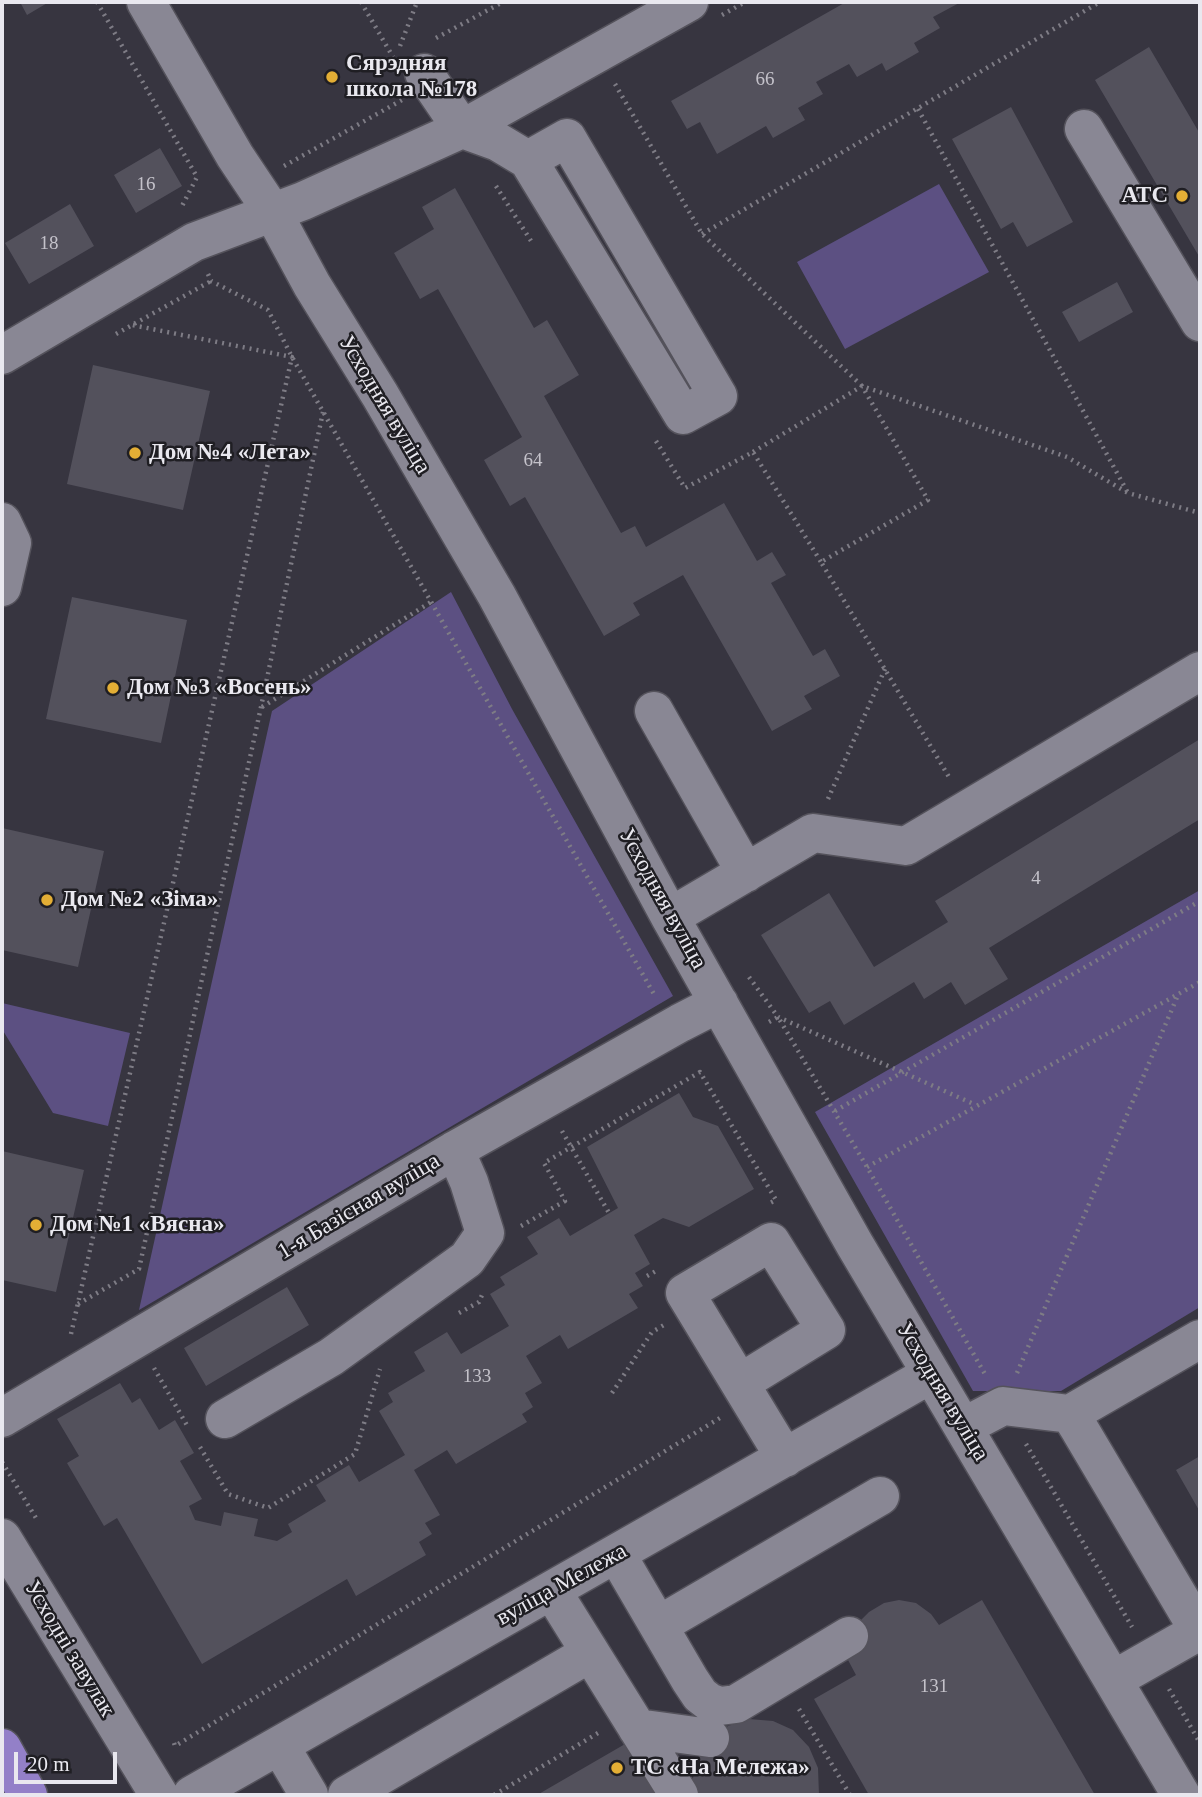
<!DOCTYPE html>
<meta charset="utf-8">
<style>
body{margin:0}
#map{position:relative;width:1202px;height:1797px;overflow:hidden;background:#373540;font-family:"Times New Roman",serif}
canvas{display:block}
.frame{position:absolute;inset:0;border:4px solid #e9e8ef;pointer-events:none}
.scale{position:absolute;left:14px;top:1752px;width:103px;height:32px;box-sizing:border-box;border:4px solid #e9e8ef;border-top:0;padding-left:9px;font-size:21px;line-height:24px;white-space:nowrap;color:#e9e8ef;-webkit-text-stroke:5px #1f1e23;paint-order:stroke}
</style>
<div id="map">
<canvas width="1202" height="1797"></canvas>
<div class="frame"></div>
<div class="scale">20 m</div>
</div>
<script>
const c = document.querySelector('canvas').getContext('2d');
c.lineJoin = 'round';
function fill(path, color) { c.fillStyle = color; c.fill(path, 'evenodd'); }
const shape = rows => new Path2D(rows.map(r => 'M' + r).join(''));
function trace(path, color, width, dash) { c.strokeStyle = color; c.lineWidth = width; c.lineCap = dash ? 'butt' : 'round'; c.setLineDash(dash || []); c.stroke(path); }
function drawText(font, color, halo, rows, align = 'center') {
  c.font = font + ' "Times New Roman",serif'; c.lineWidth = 5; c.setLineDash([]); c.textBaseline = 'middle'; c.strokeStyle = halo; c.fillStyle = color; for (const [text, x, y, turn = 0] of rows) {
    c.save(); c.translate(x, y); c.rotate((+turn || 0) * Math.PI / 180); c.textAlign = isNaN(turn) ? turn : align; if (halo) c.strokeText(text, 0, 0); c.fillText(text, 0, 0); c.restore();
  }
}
const green = shape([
 [939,184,989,272,845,349,797,262],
 [451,592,512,709,673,996,139,1310,272,711],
 [1200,890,1200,1307,1061,1391,973,1391,815,1112],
 [2,1003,130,1033,108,1126,53,1113,2,1029]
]);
const building = shape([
 [20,2,49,2,27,15],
 [846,2,961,2,933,17,940,28,914,43,919,52,886,71,882,63,857,77,849,64,816,82,823,94,798,108,805,120,773,138,766,126,717,154,700,122,687,129,671,101],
 [1149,47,1200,134,1200,258,1095,80],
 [1011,107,1073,222,1027,247,1013,222,1001,229,952,139],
 [160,148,182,186,136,213,114,175],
 [455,188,534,328,547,320,579,375,544,396,621,533,635,526,646,547,724,503,757,561,772,552,786,575,771,583,813,656,825,649,840,676,804,696,812,709,772,731,683,575,633,603,640,615,604,636,525,497,510,506,484,460,522,437,438,289,420,299,394,253,434,229,422,207],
 [70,204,94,246,29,284,5,243],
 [1117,282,1133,312,1079,342,1062,312],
 [93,365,210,391,183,510,67,484],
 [72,597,187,620,161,743,46,719],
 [1200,739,1200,819,989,948,1008,979,965,1005,951,982,924,999,914,982,844,1025,830,1001,809,1013,761,935,829,893,874,967,948,922,935,901],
 [2,828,104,851,78,967,2,950],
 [679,1093,693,1117,718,1126,754,1189,689,1227,663,1218,634,1235,650,1264,635,1273,643,1286,629,1294,638,1308,568,1349,560,1335,526,1356,542,1383,525,1393,533,1407,522,1414,527,1422,456,1464,447,1450,414,1470,440,1515,425,1523,432,1534,419,1542,426,1555,356,1596,347,1579,202,1664,117,1518,104,1526,67,1463,79,1456,57,1419,120,1383,132,1403,140,1398,159,1430,175,1420,194,1453,180,1461,202,1499,189,1506,195,1520,221,1526,224,1512,258,1519,254,1536,277,1541,292,1532,288,1524,326,1501,316,1485,349,1465,359,1482,405,1455,379,1411,393,1402,388,1393,425,1371,414,1352,447,1332,461,1354,509,1326,490,1294,505,1285,500,1277,538,1254,527,1237,559,1218,570,1236,618,1208,587,1147],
 [2,1151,84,1170,56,1292,2,1280],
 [287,1287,309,1325,206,1386,184,1348],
 [1200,1456,1200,1512,1176,1470],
 [899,1600,916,1603,931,1614,939,1625,982,1600,1095,1795,869,1795,814,1699,856,1675,848,1660,847,1646,856,1625,869,1612,884,1603],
 [749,1719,773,1721,793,1730,809,1747,818,1768,819,1795,695,1795,692,1783,697,1759,710,1738,728,1726],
 [632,1740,666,1795,537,1795]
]);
const path = shape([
 [97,2,197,177,182,206],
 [361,2,393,57],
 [722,15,745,2],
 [436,38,503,2],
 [400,46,417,2],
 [615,84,702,234,862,386,1067,457,1128,493,1200,513],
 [918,109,1128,493],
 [284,166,402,100],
 [496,186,533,244],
 [702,234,1100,2],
 [208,274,211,281,268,310,292,357,655,996],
 [116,334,211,281],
 [656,441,685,488,753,452,821,562],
 [753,452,862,386,928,500,821,562,949,777],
 [262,707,431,602],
 [828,799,885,669],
 [749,977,778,1017,976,1105],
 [769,1022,778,1017,867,1167,986,1376],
 [835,1111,1200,901],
 [562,1131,609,1213],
 [867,1167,1200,982],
 [521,1226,565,1201,544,1163,700,1072,776,1200,768,1204],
 [647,1276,656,1271],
 [78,1304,139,1269,261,707,323,412],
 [459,1313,479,1302,482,1295],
 [71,1334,292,357,132,325],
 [154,1368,188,1427],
 [1017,1373,1178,995],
 [612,1393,652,1332,664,1325],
 [1026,1444,1132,1627],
 [200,1447,228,1494,268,1508,355,1454,380,1369],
 [2,1462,36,1518],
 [1169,1689,1200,1743],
 [799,1709,850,1795],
 [174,1743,175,1746,720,1418],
 [494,1795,598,1733]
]);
const minor = shape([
 [146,2,235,156,273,213,312,285,380,395,497,596,670,917,855,1245,1181,1795],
 [424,73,462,129,498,142,528,160,683,415,718,396,567,138,528,160],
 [1084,129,1200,322],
 [2,355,194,242,303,201,462,129,689,2],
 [2,522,12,543,2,587],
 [654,711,746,873],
 [670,917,813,833,906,846,1200,671],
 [740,1383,826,1330,771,1242,685,1293,785,1458],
 [1070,1414,1200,1339],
 [2,1418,455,1150,680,1023,719,1003],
 [225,1419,331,1357,467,1259,485,1233,469,1182,455,1150],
 [963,1427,1003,1406,1070,1414,1080,1430,1199,1631,1113,1680],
 [2,1538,159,1795],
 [617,1555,690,1680,700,1695,709,1702,720,1706,736,1704,849,1636],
 [552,1591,679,1795],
 [659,1625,880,1496],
 [637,1728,710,1738],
 [280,1746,309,1795],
 [192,1795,931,1374],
 [347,1795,590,1653]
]);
const major = shape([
 [2,1748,28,1795]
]);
const markers = [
 [332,77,7,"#e3ae35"],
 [1182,196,7,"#e3ae35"],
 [135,453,7,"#e3ae35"],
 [113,688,7,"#e3ae35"],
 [47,900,7,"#e3ae35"],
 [36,1225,7,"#e3ae35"],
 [617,1768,7,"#e3ae35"]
];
const numberNames = [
 ["66",765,80],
 ["16",146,185],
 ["18",49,244],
 ["64",533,461],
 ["4",1036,879],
 ["133",477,1377],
 ["131",934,1687]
];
const poiNames = [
 ["Сярэдняя",346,64],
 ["школа №178",346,90],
 ["АТС",1168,196,"right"],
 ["Дом №4 «Лета»",149,453],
 ["Дом №3 «Восень»",127,688],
 ["Дом №2 «Зіма»",61,900],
 ["Дом №1 «Вясна»",50,1225],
 ["ТС «На Мележа»",631,1768]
];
const streetNames = [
 ["Усходняя вуліца",384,405,59],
 ["Усходняя вуліца",662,899,61],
 ["1-я Базісная вуліца",359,1207,-31],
 ["Усходняя вуліца",942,1392,59],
 ["вуліца Мележа",562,1585,-29],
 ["Усходні завулак",69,1649,59]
];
fill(green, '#5c5082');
fill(building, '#53515c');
trace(minor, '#54525b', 41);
trace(major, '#54525b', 41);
trace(path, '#7e7c85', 4.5, [2, 5]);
trace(minor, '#898794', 38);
trace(major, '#9380c8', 38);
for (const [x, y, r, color] of markers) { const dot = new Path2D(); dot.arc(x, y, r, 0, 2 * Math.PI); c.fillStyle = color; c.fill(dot); trace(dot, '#1f1e23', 2.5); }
drawText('19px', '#c4c2ca', null, numberNames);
drawText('bold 23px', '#e9e8ef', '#1f1e23', poiNames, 'left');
drawText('23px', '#e9e8ef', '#1f1e23', streetNames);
</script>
